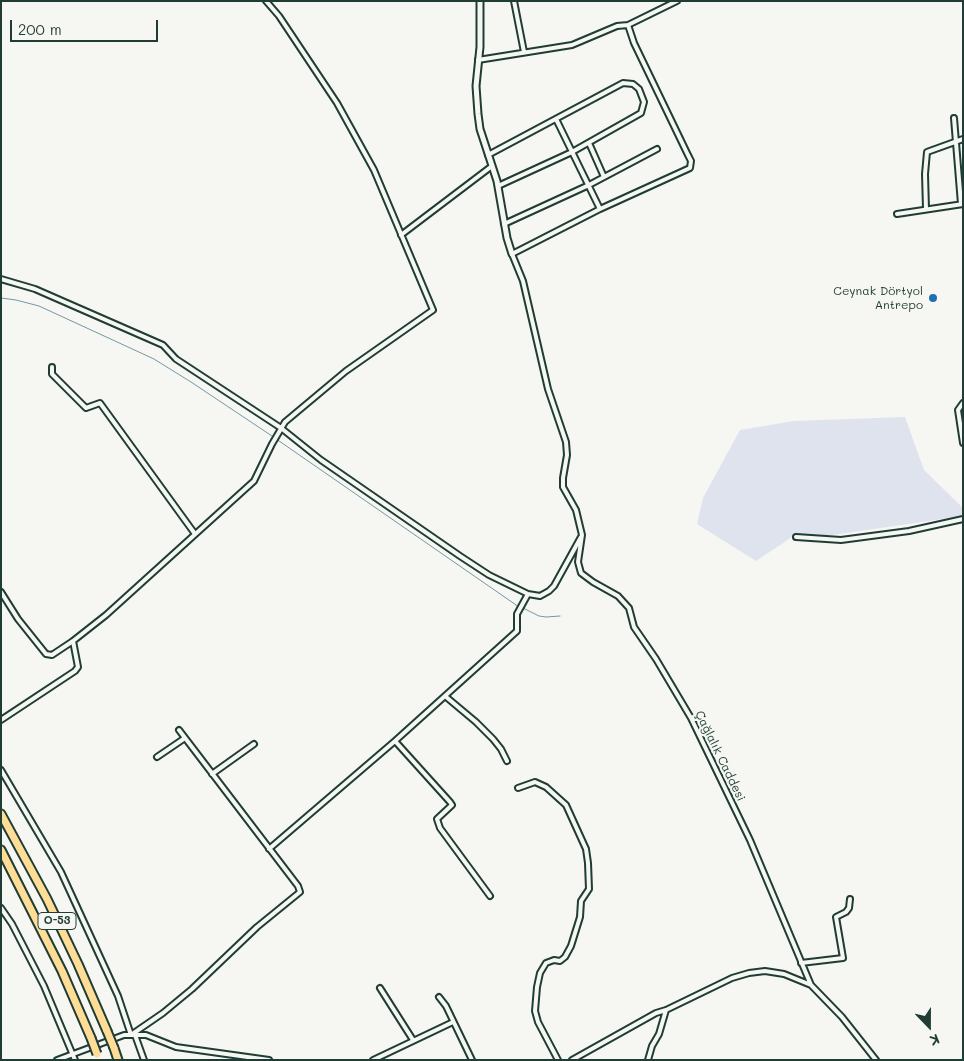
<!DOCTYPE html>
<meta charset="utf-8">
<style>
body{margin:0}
#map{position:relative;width:964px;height:1061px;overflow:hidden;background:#f6f6f2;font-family:Mali,sans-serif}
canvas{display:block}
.frame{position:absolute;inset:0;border:2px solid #1f3d34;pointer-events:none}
.north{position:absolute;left:904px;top:1001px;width:50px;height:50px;-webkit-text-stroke:4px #f6f6f2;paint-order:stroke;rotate:158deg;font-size:14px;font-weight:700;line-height:20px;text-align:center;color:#1f3d34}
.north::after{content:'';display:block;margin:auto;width:18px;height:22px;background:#1f3d34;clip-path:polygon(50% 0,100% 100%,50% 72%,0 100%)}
.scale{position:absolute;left:10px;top:20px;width:148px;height:22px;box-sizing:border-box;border:2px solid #1f3d34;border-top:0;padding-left:6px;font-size:15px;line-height:18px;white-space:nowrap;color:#1f3d34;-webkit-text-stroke:4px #f6f6f2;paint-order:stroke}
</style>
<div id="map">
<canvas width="964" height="1061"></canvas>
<div class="frame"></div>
<div class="north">K</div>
<div class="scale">200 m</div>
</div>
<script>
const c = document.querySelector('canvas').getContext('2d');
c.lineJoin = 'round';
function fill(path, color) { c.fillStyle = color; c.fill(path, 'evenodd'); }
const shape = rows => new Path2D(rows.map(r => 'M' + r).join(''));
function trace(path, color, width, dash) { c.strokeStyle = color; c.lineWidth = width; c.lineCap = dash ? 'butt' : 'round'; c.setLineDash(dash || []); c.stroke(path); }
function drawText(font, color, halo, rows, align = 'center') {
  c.font = font + ' Mali,sans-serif'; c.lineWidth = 4.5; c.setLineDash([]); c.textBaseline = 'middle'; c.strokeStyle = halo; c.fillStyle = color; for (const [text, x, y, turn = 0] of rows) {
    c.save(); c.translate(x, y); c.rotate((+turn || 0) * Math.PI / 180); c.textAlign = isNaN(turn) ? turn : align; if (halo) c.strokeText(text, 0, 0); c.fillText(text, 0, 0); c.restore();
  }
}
const built = shape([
 [905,417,924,470,963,508,963,516,819,537,792,537,756,561,697,524,703,498,740,430,794,421]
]);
const stream = shape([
 [1,298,16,300,39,306,154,359,191,382,269,434,519,607],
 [523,608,539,616,546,617,560,616]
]);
const minor = shape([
 [514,1,524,52],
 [628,25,634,43,687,153,691,161,690,168,600,209,512,254,523,281,548,389,566,442,567,455,563,478,563,487,576,510,582,535,578,562,581,573,593,582,618,596,629,608,634,627,656,659,691,718,750,840,811,985],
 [478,60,572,45,617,26,628,25,677,1],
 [954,118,961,204],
 [556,119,600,209],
 [589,143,604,177],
 [488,155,623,83,633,84,639,89,644,102,641,113,572,152,498,186],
 [926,209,925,174,927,152,963,139],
 [897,214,963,204],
 [504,224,589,185,657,149],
 [401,235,492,166],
 [1,279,35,289,163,345,176,359,281,428,321,460,460,556,489,575,528,594],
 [52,367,52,374,86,408,100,403,195,534],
 [963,403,958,410,963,443],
 [796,537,841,540,909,531,963,519],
 [1,592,18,619,46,654,52,655,73,641,106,615,254,481,272,444,285,422,346,371,433,310,374,170,337,103,279,16,266,1],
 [445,696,476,722,493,739,501,749,507,761],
 [1,720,75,671,78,667,73,641],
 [395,741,450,802,452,805,437,819,440,828,490,896],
 [157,757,185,738],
 [1,770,61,872,118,996,131,1035,163,1013,192,989,257,927,300,892,298,886,179,730],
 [212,774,254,744],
 [518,788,535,782,546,787,566,805,586,849,588,863,589,889,581,901,580,917,571,946,565,957,560,961,554,960,546,963,540,973,537,987,535,1011,538,1022,558,1060],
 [269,849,395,741,517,631,517,614,528,594,540,596,549,591,554,586,581,537],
 [1,908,12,924,44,986,75,1060],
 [801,963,843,958,836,917,846,912,849,908,850,899],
 [380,988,413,1040],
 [439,997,446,1006,472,1060],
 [135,1035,144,1060],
 [57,1060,124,1035,146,1035,176,1047,269,1060],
 [373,1060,453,1022],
 [572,1060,656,1013,666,1010,732,978,749,973,765,971,784,974,811,985,842,1017,876,1060],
 [648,1060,652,1046,659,1034,666,1010]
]);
const tertiary = shape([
 [480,1,480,47,476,86,478,114,480,129,497,181,507,238,512,254]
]);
const motorway = shape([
 [1,814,47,899,78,964,107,1031],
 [1,850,62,971,91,1038],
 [114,1048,118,1060]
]);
const motorwayBridge = shape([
 [107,1031,114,1048],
 [91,1038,97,1054]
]);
const markers = [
 [933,298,5,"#1f6fb2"]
];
const shields = [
 [57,921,38]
];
const shieldNames = [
 ["O-53",57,921]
];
const poiNames = [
 ["Ceynak Dörtyol",923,291],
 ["Antrepo",923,305]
];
const streetNames = [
 ["Çağlalık Caddesi",720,756,64]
];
fill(built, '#dfe3ee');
trace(stream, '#7496a8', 1);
trace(minor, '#1f3d34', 8);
trace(tertiary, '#1f3d34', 9);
trace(motorway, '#1f3d34', 11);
trace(minor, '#f6f6f2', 4);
trace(tertiary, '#f6f6f2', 5);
trace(motorway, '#ffdd96', 7);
trace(motorwayBridge, '#1f3d34', 11, []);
trace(motorwayBridge, '#ffdd96', 7);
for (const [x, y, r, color] of markers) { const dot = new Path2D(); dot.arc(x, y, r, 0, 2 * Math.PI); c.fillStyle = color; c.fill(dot); trace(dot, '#f6f6f2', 2); }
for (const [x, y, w] of shields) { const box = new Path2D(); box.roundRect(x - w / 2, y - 8.5, w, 17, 4); c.fillStyle = '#f6f6f2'; c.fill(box); trace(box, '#1f3d34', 1); }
drawText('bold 11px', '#1f3d34', null, shieldNames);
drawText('12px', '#1f3d34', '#f6f6f2', poiNames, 'right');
drawText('12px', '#1f3d34', '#f6f6f2', streetNames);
</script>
